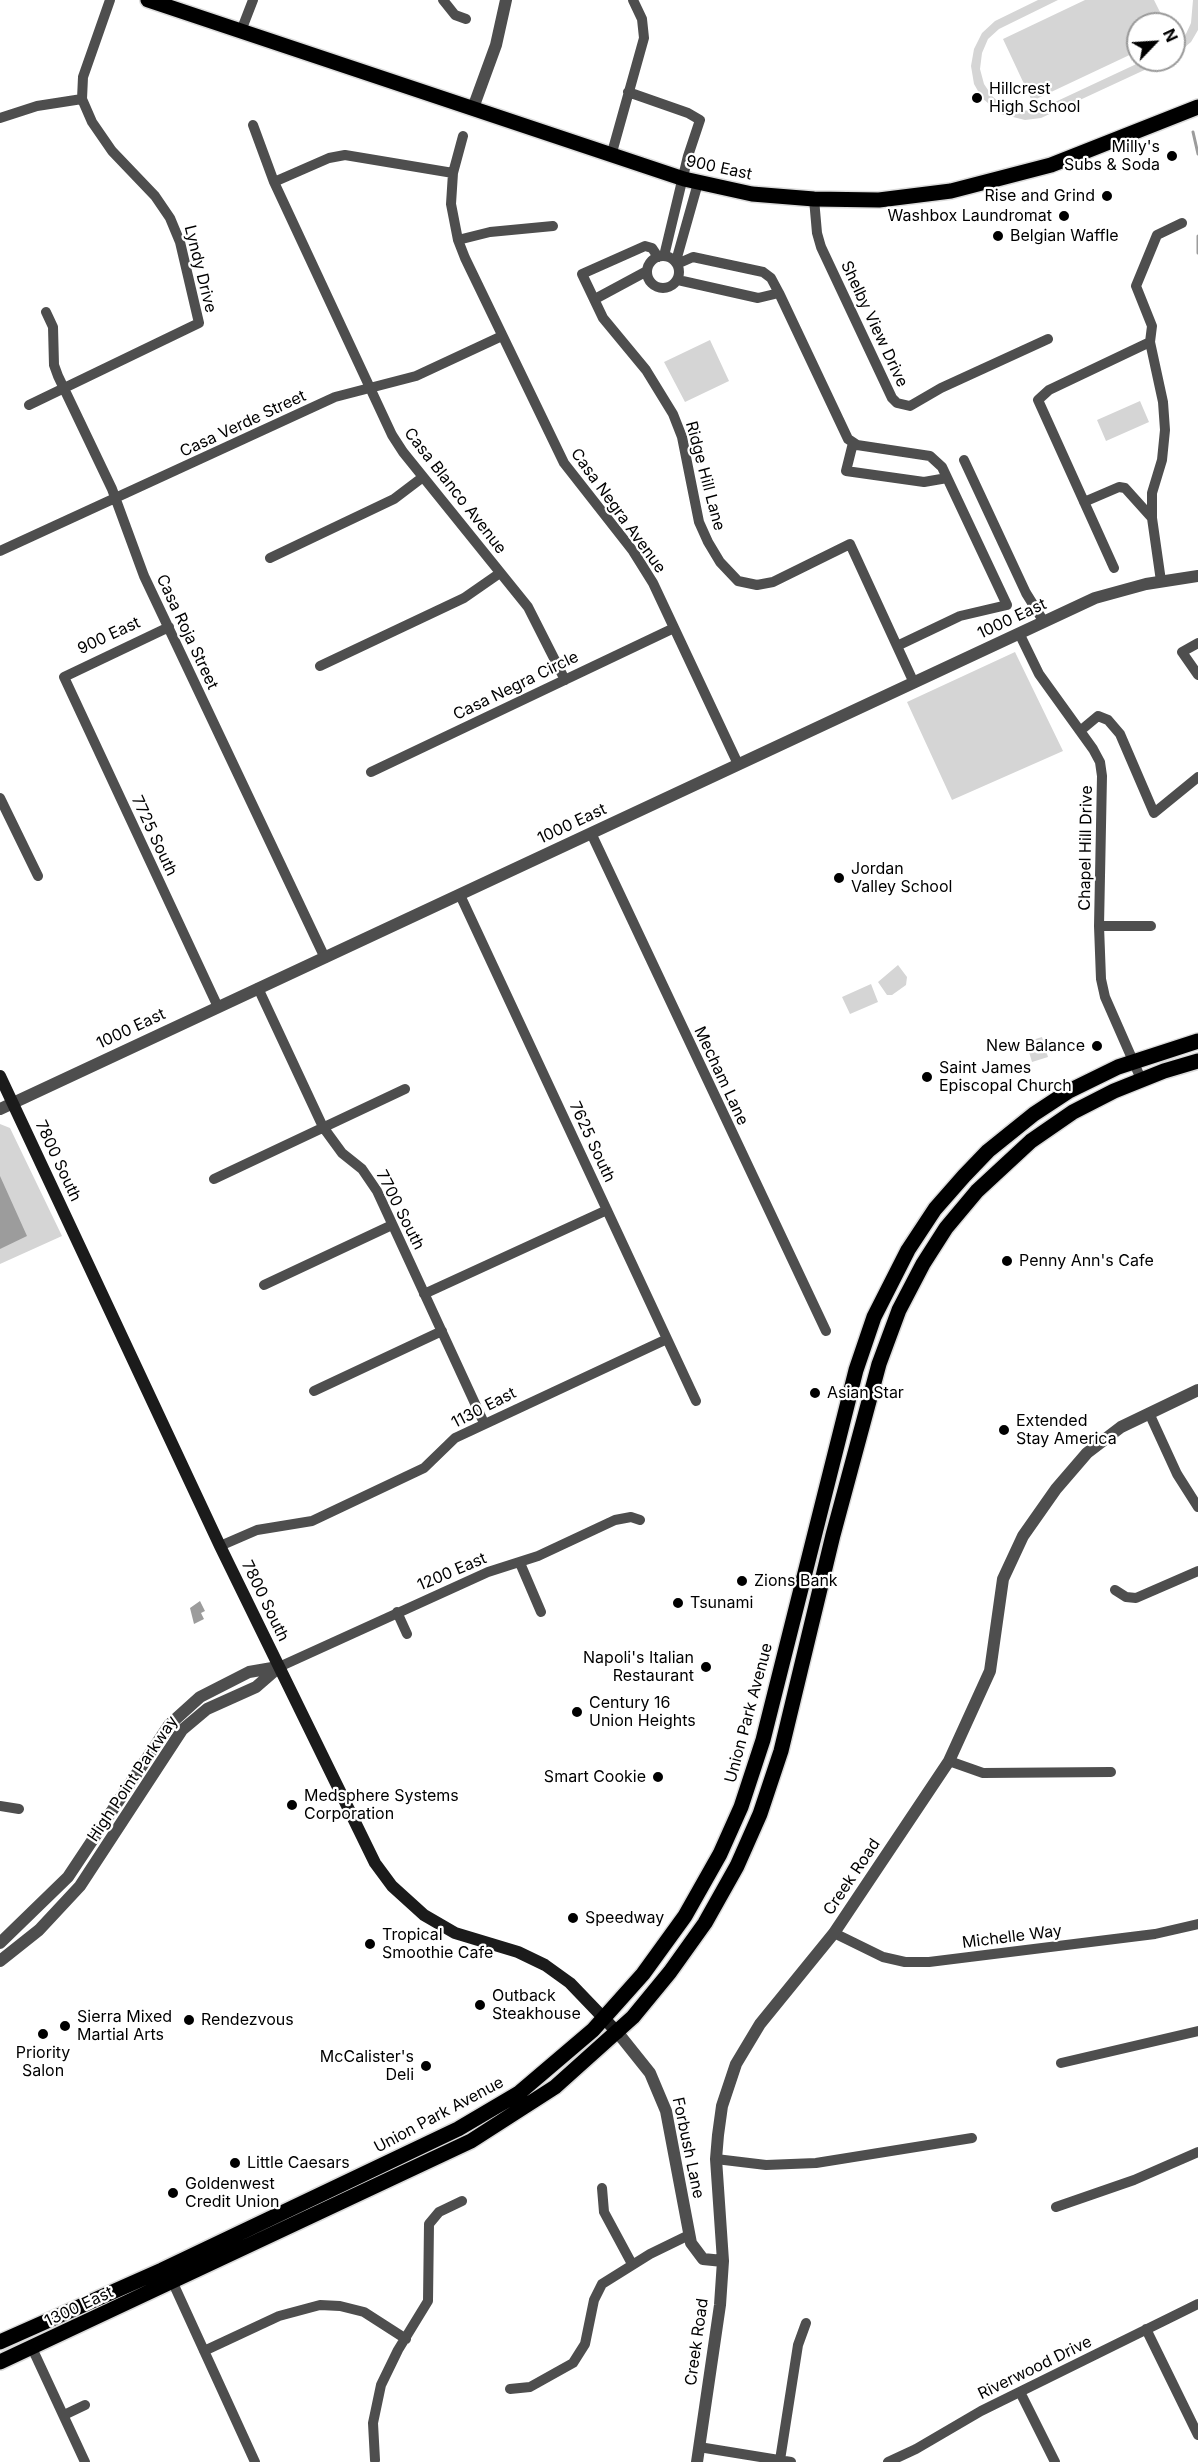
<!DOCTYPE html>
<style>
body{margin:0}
#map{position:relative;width:1198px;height:2462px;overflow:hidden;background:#fff;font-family:Inter,sans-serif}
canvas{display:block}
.north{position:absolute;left:1126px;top:12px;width:60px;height:60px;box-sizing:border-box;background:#fff;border:2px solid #999;border-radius:50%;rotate:65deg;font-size:16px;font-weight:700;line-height:24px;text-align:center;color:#000}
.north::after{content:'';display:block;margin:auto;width:21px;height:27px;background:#000;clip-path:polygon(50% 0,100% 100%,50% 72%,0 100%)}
</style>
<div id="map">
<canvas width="1198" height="2462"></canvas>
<div class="north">N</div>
</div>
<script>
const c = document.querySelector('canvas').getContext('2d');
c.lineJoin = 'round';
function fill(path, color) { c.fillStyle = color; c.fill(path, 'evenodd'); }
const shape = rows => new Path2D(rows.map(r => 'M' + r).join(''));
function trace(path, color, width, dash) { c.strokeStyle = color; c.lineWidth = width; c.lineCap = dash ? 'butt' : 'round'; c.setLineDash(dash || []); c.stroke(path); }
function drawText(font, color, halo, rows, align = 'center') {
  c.font = font + ' Inter,sans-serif'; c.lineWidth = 4.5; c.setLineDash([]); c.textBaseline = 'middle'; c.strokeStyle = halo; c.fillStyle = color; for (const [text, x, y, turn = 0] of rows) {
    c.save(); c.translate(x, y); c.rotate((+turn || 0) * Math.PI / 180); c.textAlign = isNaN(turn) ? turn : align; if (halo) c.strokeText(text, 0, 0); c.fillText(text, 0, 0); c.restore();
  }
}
const green = shape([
 [1038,0,1058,0,999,29,988,39,982,53,980,69,984,84,992,96,1003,106,1017,111,1038,110,1145,60,1166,60,1041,118,1025,120,1001,114,982,98,974,84,971,66,974,49,982,33,995,21],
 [1085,0,1154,0,1166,24,1138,24,1138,51,1032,101,1003,39],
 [1193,0,1198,0,1198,30,1191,42,1174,56,1174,46,1185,36,1191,23],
 [710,340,729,381,685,402,664,362],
 [1140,401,1149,422,1106,441,1097,420],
 [1015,652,1063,751,952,800,907,702],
 [898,965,907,977,906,985,892,995,887,995,878,982],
 [871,984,878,1002,850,1014,842,997],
 [1042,1037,1048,1057,1032,1062,1026,1042],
 [0,1124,10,1128,62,1236,0,1264]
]);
const water = shape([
 [0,1176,27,1236,0,1249],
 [200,1601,205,1611,201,1613,204,1619,194,1624,190,1608]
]);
const stream = shape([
 [1193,132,1198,154],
 [1198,236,1198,253]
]);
const minor = shape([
 [443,0,455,15,466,19],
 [241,31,253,0],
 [628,92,688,113,700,120,688,156,664,256],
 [0,118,37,106,82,99],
 [253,125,274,182,392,435,403,452,528,607,565,680],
 [463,136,453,173,451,204,458,240,465,258,564,463,633,551,653,583,738,764],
 [611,156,644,38,642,19,633,0],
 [274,182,329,158,345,155,453,173],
 [814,199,817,233,821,247,892,398,897,403,910,406,941,388,1048,339],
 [458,240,490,232,553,226],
 '647 272a16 16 0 1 1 32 0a16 16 0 1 1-32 0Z',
 [658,257,652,248,645,246,582,274,603,318,646,370,673,414,682,437,699,522,708,542,720,562,738,581,757,585,773,582,850,544,914,683],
 [676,261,698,183],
 [677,264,693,257,763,272,771,278,779,293],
 [678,280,758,298,779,293,848,439,857,445,930,456,942,467,1007,605,960,616,897,646],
 [595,299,647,271],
 [46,312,53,327,54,365,58,376,112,489,144,576,325,958],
 [29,405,199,323,180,242,170,218,155,196,112,151,92,122,82,99,83,77,110,0],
 [853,443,846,471,924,482,947,478],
 [964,460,1026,593,1044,622],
 [1084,502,1119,487,1125,488,1152,518],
 [0,551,335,397,416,376,502,336],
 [270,558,394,499,423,477],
 [1114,568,1038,400,1049,390,1150,342],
 [1161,581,1152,518,1152,493,1162,460,1165,430,1163,402,1150,342,1152,326,1136,286,1157,235,1182,223],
 [169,627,64,677,218,1007],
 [1019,633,1039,674,1093,749,1100,762,1102,776,1099,926,1101,979,1105,997,1141,1079],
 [1198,643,1182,652,1198,675],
 [320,666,464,598,500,573],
 [1080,731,1098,716,1108,720,1120,734,1154,813,1198,777],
 [371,772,674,628],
 [0,798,38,876],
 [591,833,826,1331],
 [460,895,696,1401],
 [1099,926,1151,926],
 [258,988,323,1127,342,1153,362,1169,377,1191,484,1423],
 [214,1179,405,1089],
 [264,1285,392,1225],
 [424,1294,607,1210],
 [314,1391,442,1331],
 [1149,1413,1177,1474,1198,1507],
 [220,1546,257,1530,312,1521,424,1468,455,1438,470,1431,667,1339],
 [520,1563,541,1612],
 [1115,1590,1126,1597,1136,1598,1198,1571],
 [397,1612,407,1634],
 [279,1667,488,1572,538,1556,615,1520,631,1517,640,1520],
 [949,1761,983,1773,1111,1772],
 [0,1806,19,1809],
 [834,1933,883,1957,905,1962,929,1962,1155,1934,1198,1924],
 [1061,2063,1198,2031],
 [716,2159,766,2165,816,2163,972,2138],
 [602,2188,604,2212,632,2264],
 [1056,2207,1134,2180,1198,2152],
 [173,2283,255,2462],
 [1146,2329,1198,2435],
 [32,2348,85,2462],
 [204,2351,279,2316,320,2305,340,2306,364,2312,406,2339],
 [510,2389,530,2387,573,2363,585,2344,594,2300,602,2284,650,2254,689,2235],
 [1020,2392,1055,2462],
 [64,2415,85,2405],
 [699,2447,791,2462],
 [375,2460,373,2423,381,2385,398,2350,428,2301,429,2224,439,2212,462,2201],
 [780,2460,798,2345,806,2323],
 [888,2462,916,2449,981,2411,1198,2304]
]);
const tertiary = shape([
 [473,108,496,45,506,0],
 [0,1109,1095,598,1146,584,1198,576],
 [0,1943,68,1877,169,1725,200,1697,249,1672,278,1667],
 [0,1961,39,1930,80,1886,182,1730,207,1709,256,1687,279,1667],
 [618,2033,650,2073,666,2111,691,2243,703,2259,723,2261],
 [697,2462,720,2305,723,2261,716,2159,718,2135,722,2106,736,2064,760,2024,834,1933,949,1761,990,1671,1003,1579,1023,1536,1056,1489,1087,1453,1121,1427,1198,1390]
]);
const secondary = shape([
 [0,1076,220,1546,375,1863,392,1886,424,1915,455,1933,518,1952,545,1965,570,1983,618,2033]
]);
const primary = shape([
 [148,0,684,179,752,194,814,199,879,200,951,191,1051,165,1198,107],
 [0,2342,162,2270,458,2129,519,2093,593,2030,643,1974,685,1916,720,1854,741,1807,763,1740,856,1370,874,1317,908,1250,935,1209,964,1176,988,1151,1034,1114,1069,1091,1118,1067,1198,1041],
 [0,2362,471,2141,555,2087,633,2017,670,1972,705,1923,737,1866,760,1814,781,1751,833,1535,879,1364,899,1310,923,1264,946,1228,977,1191,1031,1141,1073,1112,1114,1091,1164,1071,1198,1061]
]);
const markers = [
 [977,98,6,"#000"],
 [1172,156,6,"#000"],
 [1107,196,6,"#000"],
 [1064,216,6,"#000"],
 [998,236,6,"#000"],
 [839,878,6,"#000"],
 [1097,1046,6,"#000"],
 [927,1077,6,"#000"],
 [1007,1261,6,"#000"],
 [815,1393,6,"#000"],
 [1004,1430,6,"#000"],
 [742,1581,6,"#000"],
 [678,1603,6,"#000"],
 [706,1667,6,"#000"],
 [577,1712,6,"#000"],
 [658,1777,6,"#000"],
 [292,1805,6,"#000"],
 [573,1918,6,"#000"],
 [370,1944,6,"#000"],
 [480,2005,6,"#000"],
 [189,2020,6,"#000"],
 [65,2026,6,"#000"],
 [43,2034,6,"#000"],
 [426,2066,6,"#000"],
 [235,2163,6,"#000"],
 [173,2193,6,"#000"]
];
const poiNames = [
 ["Hillcrest",989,89],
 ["High School",989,107],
 ["Milly's",1160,147,"right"],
 ["Subs & Soda",1160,165,"right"],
 ["Rise and Grind",1095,196,"right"],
 ["Washbox Laundromat",1052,216,"right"],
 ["Belgian Waffle",1010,236],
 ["Jordan",851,869],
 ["Valley School",851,887],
 ["New Balance",1085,1046,"right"],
 ["Saint James",939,1068],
 ["Episcopal Church",939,1086],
 ["Penny Ann's Cafe",1019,1261],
 ["Asian Star",827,1393],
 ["Extended",1016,1421],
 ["Stay America",1016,1439],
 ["Zions Bank",754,1581],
 ["Tsunami",690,1603],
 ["Napoli's Italian",694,1658,"right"],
 ["Restaurant",694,1676,"right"],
 ["Century 16",589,1703],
 ["Union Heights",589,1721],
 ["Smart Cookie",646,1777,"right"],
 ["Medsphere Systems",304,1796],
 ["Corporation",304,1814],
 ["Speedway",585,1918],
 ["Tropical",382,1935],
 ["Smoothie Cafe",382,1953],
 ["Outback",492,1996],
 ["Steakhouse",492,2014],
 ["Sierra Mixed",77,2017],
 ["Martial Arts",77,2035],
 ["Rendezvous",201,2020],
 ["Priority",43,2053,"center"],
 ["Salon",43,2071,"center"],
 ["McCalister's",414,2057,"right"],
 ["Deli",414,2075,"right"],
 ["Little Caesars",247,2163],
 ["Goldenwest",185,2184],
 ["Credit Union",185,2202]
];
const streetNames = [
 ["900 East",719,168,12],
 ["Lyndy Drive",200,269,76],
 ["Shelby View Drive",874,324,65],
 ["Casa Verde Street",243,424,-25],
 ["Ridge Hill Lane",705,476,75],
 ["Casa Blanco Avenue",455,491,52],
 ["Casa Negra Avenue",618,511,54],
 ["1000 East",1012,619,-25],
 ["Casa Roja Street",187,632,65],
 ["900 East",109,636,-25],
 ["Casa Negra Circle",516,686,-26],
 ["1000 East",572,824,-25],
 ["7725 South",154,836,65],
 ["Chapel Hill Drive",1086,848,-89],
 ["1000 East",131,1029,-25],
 ["Mecham Lane",721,1076,65],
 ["7625 South",592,1142,65],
 ["7800 South",58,1161,65],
 ["7700 South",400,1210,63],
 ["1130 East",484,1408,-27],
 ["1200 East",452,1572,-23],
 ["7800 South",265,1601,64],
 ["Union Park Avenue",749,1713,-75],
 ["High Point Parkway",133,1779,-56],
 ["Creek Road",852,1877,-56],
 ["Michelle Way",1012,1937,-7],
 ["Union Park Avenue",439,2115,-28],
 ["Forbush Lane",688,2148,78],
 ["1300 East",79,2307,-25],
 ["Creek Road",697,2342,-82],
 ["Riverwood Drive",1035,2368,-26]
];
fill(green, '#d5d5d5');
fill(water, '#9c9c9c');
trace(stream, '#9c9c9c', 3);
trace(primary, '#dbdbdb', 18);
trace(minor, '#4e4e4e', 10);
trace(tertiary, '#4e4e4e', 12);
trace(secondary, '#1b1b1b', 12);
trace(primary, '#000', 15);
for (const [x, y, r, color] of markers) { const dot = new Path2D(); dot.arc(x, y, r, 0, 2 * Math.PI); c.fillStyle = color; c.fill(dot); trace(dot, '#fff', 2); }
drawText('16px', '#000', '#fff', poiNames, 'left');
drawText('16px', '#000', '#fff', streetNames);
</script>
